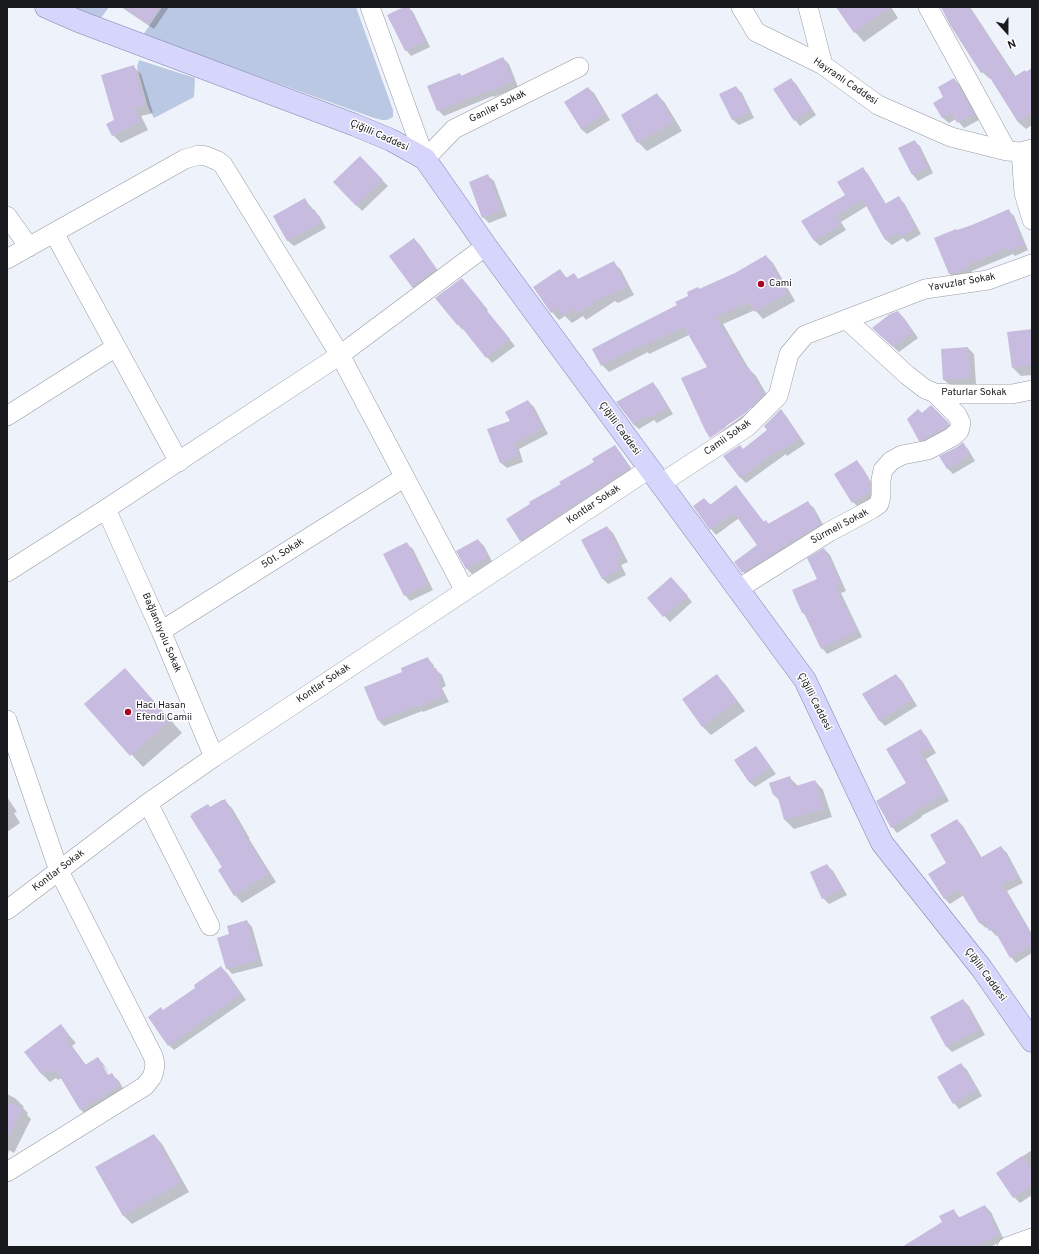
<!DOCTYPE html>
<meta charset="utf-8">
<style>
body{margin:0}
#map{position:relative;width:1039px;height:1254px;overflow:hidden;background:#eef2fa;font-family:Overpass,sans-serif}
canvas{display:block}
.frame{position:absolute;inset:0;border:8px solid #191a1d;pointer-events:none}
.north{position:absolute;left:987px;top:12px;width:40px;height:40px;-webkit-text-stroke:3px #fff;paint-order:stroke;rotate:159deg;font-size:11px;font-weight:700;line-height:16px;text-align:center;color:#191a1d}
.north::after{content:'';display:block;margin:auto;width:14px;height:18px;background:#191a1d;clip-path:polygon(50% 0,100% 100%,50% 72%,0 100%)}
</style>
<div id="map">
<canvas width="1039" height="1254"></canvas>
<div class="frame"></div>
<div class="north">N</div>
</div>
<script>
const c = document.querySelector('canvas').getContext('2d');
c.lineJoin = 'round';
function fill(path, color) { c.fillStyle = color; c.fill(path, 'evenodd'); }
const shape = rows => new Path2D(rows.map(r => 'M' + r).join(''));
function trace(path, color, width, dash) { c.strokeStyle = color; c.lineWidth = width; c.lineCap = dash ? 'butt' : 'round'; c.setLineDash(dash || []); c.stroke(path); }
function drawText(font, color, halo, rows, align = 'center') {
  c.font = font + ' Overpass,sans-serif'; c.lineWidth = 3; c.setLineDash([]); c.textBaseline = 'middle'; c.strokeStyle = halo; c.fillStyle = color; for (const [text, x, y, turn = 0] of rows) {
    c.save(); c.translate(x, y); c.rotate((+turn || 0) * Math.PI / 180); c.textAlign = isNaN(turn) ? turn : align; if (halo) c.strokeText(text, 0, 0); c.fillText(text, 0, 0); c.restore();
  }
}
const green = shape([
 [71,7,109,7,101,18],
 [162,7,356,7,393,110,393,117,387,120,382,120,374,118,143,35],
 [139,60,195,78,194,97,154,118,148,107,137,67]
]);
const shadow = shape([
 [121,7,169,7,154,29],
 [406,7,408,7,413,12,430,47,411,56,406,50],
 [839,7,891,7,898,18,864,42,855,32,838,8],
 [942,7,970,7,1016,77,1032,69,1032,125,1026,129,1018,122,991,78,990,79,982,72],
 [503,58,509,64,518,87,494,97,493,96,444,116,438,110,459,74,462,76],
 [133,66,141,74,153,113,141,116,148,130,121,143,113,135],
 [791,79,796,84,816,115,800,126,795,120],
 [954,79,960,85,979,120,964,128,956,119,949,123,943,118,935,103,945,97],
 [736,87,742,93,754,118,739,125,733,120,721,95],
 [588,88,594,93,610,120,587,134,581,129],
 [657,94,665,103,682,131,647,151,638,142,622,115],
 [914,141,920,146,933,173,918,181,913,175,900,148],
 [360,158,388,186,362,211,334,182],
 [862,168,868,174,886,204,898,197,904,203,921,234,907,242,903,238,892,245,886,240,867,206,841,222,846,230,820,246,814,240,846,195],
 [488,176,494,181,507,216,489,223,483,217],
 [305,200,320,217,326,228,294,246,288,241,275,216],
 [1009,211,1014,216,1028,250,1015,256,1013,254,972,271,973,274,955,280,950,274,935,239,957,231],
 [414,239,420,245,441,275,418,292,412,287],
 [766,256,773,263,795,301,763,319,755,310,723,324,749,369,756,376,771,402,718,444,712,438,752,409,708,367,689,335,649,354,648,352,609,372,602,365,690,296,699,290,735,274],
 [613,262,621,270,634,295,618,303,615,301,586,320,583,316,572,323,565,316,559,320,552,312,560,270,567,278,574,274,579,280],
 [462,279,488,310,487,311,515,346,492,363,464,329,463,330,458,325],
 [898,312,904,318,918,338,899,352,878,333],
 [1032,330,1032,375,1021,376,1013,368],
 [968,348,974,354,976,384,950,385,944,380,942,350],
 [653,383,658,389,673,414,657,423,654,420,639,429,633,424],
 [528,401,534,407,548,434,519,449,523,462,507,468,501,463,489,430,511,421],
 [931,406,953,428,925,446,919,440,922,414],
 [781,410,786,416,805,444,787,456,786,454,746,483,740,477,743,450,769,431],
 [963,444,968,449,975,461,953,474,947,468],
 [615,446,620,452,635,474,526,546,521,541,508,519,595,462],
 [856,461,862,467,875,488,875,497,859,508,853,502],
 [736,487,741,492,764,522,766,521,769,524,808,503,814,508,826,530,749,578,735,562,758,546,739,518,716,535,711,529,704,499,711,505],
 [607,527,613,533,628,562,621,565,626,575,608,584,602,578],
 [478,540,484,546,493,563,472,574,467,569],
 [407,544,413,549,433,590,410,601,405,595],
 [824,549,830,555,846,591,841,593,862,637,827,654,822,648,806,616,803,613,818,579],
 [677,584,692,602,670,622,648,598],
 [427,658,433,664,435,669,442,675,446,686,442,688,449,702,423,712,422,711,384,726,379,721],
 [896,675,902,681,917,706,885,726,879,720],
 [717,676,725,684,745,711,711,735,702,726],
 [136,681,182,733,143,767,86,704],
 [921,731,926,736,936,753,926,759,949,801,921,816,922,817,897,833,892,827,907,783],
 [756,747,761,753,776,774,755,787,749,782,735,761],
 [790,778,798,786,815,781,823,790,832,817,794,829,785,820,779,800,774,795,771,783],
 [7,797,17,812,14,813,20,823,7,832],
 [225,801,232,808,250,839,249,839,276,882,242,903,235,895,224,867],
 [957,820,963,826,982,858,1001,847,1007,853,1023,883,1007,891,1032,934,1032,953,1016,963,1011,957,998,935,996,936,988,927,986,928,980,923,964,895,950,904,944,898,947,863],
 [827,865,833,871,847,895,829,904,823,898],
 [247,921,252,927,263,966,232,974,227,968,230,935],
 [221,967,227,973,246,1000,174,1050,169,1045,163,1011,197,988],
 [963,1000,969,1006,985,1035,952,1052,947,1047,931,1017],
 [60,1025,76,1043,72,1046,86,1065,98,1058,105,1066,110,1075,111,1074,119,1081,126,1094,88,1117,80,1109,62,1078,58,1080,56,1078,50,1082,43,1075,25,1052],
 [102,1066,104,1066,112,1078,110,1079],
 [961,1064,967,1070,982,1096,959,1109,954,1103],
 [7,1094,15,1098,24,1107,23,1108,28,1113,27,1115,31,1119,14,1153,9,1150,8,1154],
 [154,1135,162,1144,189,1192,132,1224,123,1215],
 [1032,1150,1032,1195,1020,1203,1014,1197,998,1173],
 [985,1206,991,1212,1004,1240,990,1247,908,1247,943,1222,954,1211,960,1218]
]);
const building = shape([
 [122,7,160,7,148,24],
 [404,7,409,7,425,41,405,51,387,15],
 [836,7,892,7,854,33],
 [941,7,969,7,1014,77,1025,70,1026,72,1032,68,1032,113,1018,122,985,70,981,73,950,25],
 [503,57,513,81,488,92,487,91,437,111,427,86,460,73,461,76],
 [134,65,145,105,134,108,141,122,112,136,106,124,114,120,101,75],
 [791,78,811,109,794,121,773,89],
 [954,78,974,114,957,123,952,113,942,118,933,103,943,97,938,87],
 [736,86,750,112,732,120,719,94],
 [588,87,605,114,581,129,564,102],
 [657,93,674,122,637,143,621,115],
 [915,140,928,168,912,175,898,148],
 [360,156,383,180,356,206,333,182],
 [863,167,885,204,899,196,916,228,900,237,898,233,885,240,863,200,836,216,841,224,814,241,801,221,845,195,837,182],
 [488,174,502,210,482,218,469,182],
 [305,198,312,211,315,210,321,223,287,241,273,216],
 [1009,209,1024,245,1008,251,1007,248,967,265,968,268,956,273,949,274,934,238,956,229,957,230,972,225],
 [414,238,436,269,412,287,389,256],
 [766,255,788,293,755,312,749,302,716,317,747,369,749,368,764,394,747,412,726,426,726,427,710,438,705,430,681,378,707,367,684,327,641,347,641,346,601,366,592,349,632,328,677,305,675,302,688,296,687,292,698,287,699,289,735,273],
 [614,261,627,287,609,296,608,294,578,313,575,309,563,316,558,308,551,313,533,287,560,269,566,278,574,273,578,279],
 [462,278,483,304,482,305,510,339,486,358,459,324,457,325,435,298],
 [898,311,913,332,893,347,872,328,890,314],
 [1032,329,1032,365,1012,368,1007,332],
 [968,347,970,378,943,380,941,349],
 [653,382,668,408,650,418,648,415,633,424,616,402],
 [528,400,543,428,514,444,518,456,500,463,487,429,510,421,505,412],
 [931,405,948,422,949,425,924,440,919,441,907,419,918,409,922,413],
 [781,409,800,438,781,451,780,449,740,478,723,456,740,445,743,449,767,430,764,426],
 [963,442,970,455,947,469,939,456,957,447],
 [615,445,630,468,520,541,506,519,530,504,529,502,561,484,559,482,594,462,592,459],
 [857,460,870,481,870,492,852,503,834,474],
 [736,485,763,522,766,520,768,524,808,501,821,524,794,541,793,540,772,555,742,573,734,562,757,545,734,513,710,530,693,506,704,498,710,505],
 [607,526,623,556,617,560,621,569,602,579,581,540],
 [478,539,488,557,466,569,456,551],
 [407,542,428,584,404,596,383,554],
 [824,548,841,585,836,587,857,631,821,649,804,613,802,613,792,590,817,579,807,558],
 [671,577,688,596,663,617,647,598],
 [428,657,433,669,436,668,441,680,438,682,444,696,417,707,416,706,378,721,364,687,402,672,401,668],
 [125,668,171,721,130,756,84,704],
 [717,674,737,702,702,727,682,699],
 [896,674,912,700,879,721,862,694],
 [921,729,931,747,921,753,944,795,916,810,917,811,891,828,876,801,906,783,886,749],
 [756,746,771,768,749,782,734,760],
 [790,776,793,787,815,780,824,809,784,820,777,794,773,795,769,783],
 [225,799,243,831,242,831,269,874,234,896,218,870,222,867,190,816,192,815,191,814,208,804,210,807,222,800,223,800],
 [957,819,980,858,1001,846,1018,877,1002,885,1032,936,1032,945,1010,958,993,928,989,931,984,921,979,923,959,889,944,899,928,874,946,863,930,835],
 [827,864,842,889,822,899,810,872],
 [247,920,258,960,226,969,217,938,229,934,227,926],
 [221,966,241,994,168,1046,148,1017,161,1007,163,1010,195,988,194,985],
 [963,999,980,1029,946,1047,930,1017],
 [61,1024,69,1035,65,1039,85,1065,98,1057,108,1075,112,1073,120,1086,80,1110,56,1070,50,1073,48,1071,42,1075,24,1052],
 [961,1063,977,1090,953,1104,937,1077],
 [7,1102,22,1109,7,1141],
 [154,1134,181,1183,123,1216,95,1167],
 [1022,1156,1032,1171,1032,1185,1013,1198,996,1173],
 [985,1205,999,1235,973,1247,902,1247,942,1222,939,1216,954,1209,958,1218]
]);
const minor = shape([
 [370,7,425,159,454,129,579,67],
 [741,7,756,32,823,65,878,105,951,137,1007,151,1021,152,1032,149],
 [808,7,823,65],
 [928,7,1007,151],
 [1021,152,1024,193,1032,220],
 [7,216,29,247],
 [54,233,179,462],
 [7,259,185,159,199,155,206,156,218,161,223,165,340,355,465,591],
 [847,320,907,375,925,389,935,393,952,394,1012,394,1032,390],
 [7,416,116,347],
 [660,484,747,427,778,396,789,354,805,335,925,289,988,280,1032,264],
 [106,509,161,631,214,757],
 [7,572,106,509,340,355,486,246],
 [738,589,829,532,872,509,879,504,881,496,881,480,883,470,891,461,902,455,928,450,952,437,959,431,961,423,957,415,935,393],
 [161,631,405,477],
 [7,720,59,871,153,1056,155,1064,154,1071,152,1077,145,1086,7,1172],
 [148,803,210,926],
 [7,910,148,803,214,757,649,469],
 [1007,1247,1032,1238]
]);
const major = shape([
 [46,7,78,21,355,125,391,140,425,159,486,246,805,680,882,843,982,969,1032,1041]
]);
const markers = [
 [761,284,4,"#a40821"],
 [128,712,4,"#a40821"]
];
const streetNames = [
 ["Hayranlı Caddesi",845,82,34],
 ["Ganiler Sokak",498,107,-26],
 ["Çiğilli Caddesi",379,136,24],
 ["Yavuzlar Sokak",962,283,-10],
 ["Paturlar Sokak",974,393],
 ["Çiğilli Caddesi",619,429,54],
 ["Camii Sokak",728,438,-35],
 ["Kontlar Sokak",594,505,-34],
 ["Sürmeli Sokak",840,527,-28],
 ["501. Sokak",283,554,-32],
 ["Bağlantıyolu Sokak",161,633,67],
 ["Kontlar Sokak",324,684,-34],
 ["Çiğilli Caddesi",814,702,63],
 ["Kontlar Sokak",59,871,-37],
 ["Çiğilli Caddesi",985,975,54]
];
const poiNames = [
 ["Cami",769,284],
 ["Hacı Hasan",136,706],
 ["Efendi Camii",136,718]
];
fill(green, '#bbc8e3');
fill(shadow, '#0003');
fill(building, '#c7bbdf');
trace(minor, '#969aa1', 20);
trace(major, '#8283ad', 23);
trace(minor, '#fff', 19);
trace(major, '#d6d6fc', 22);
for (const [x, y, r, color] of markers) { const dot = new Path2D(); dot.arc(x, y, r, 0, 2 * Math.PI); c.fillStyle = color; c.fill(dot); trace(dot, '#fff', 1.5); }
drawText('10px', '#191a1d', '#fff', streetNames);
drawText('10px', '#191a1d', '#fff', poiNames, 'left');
</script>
